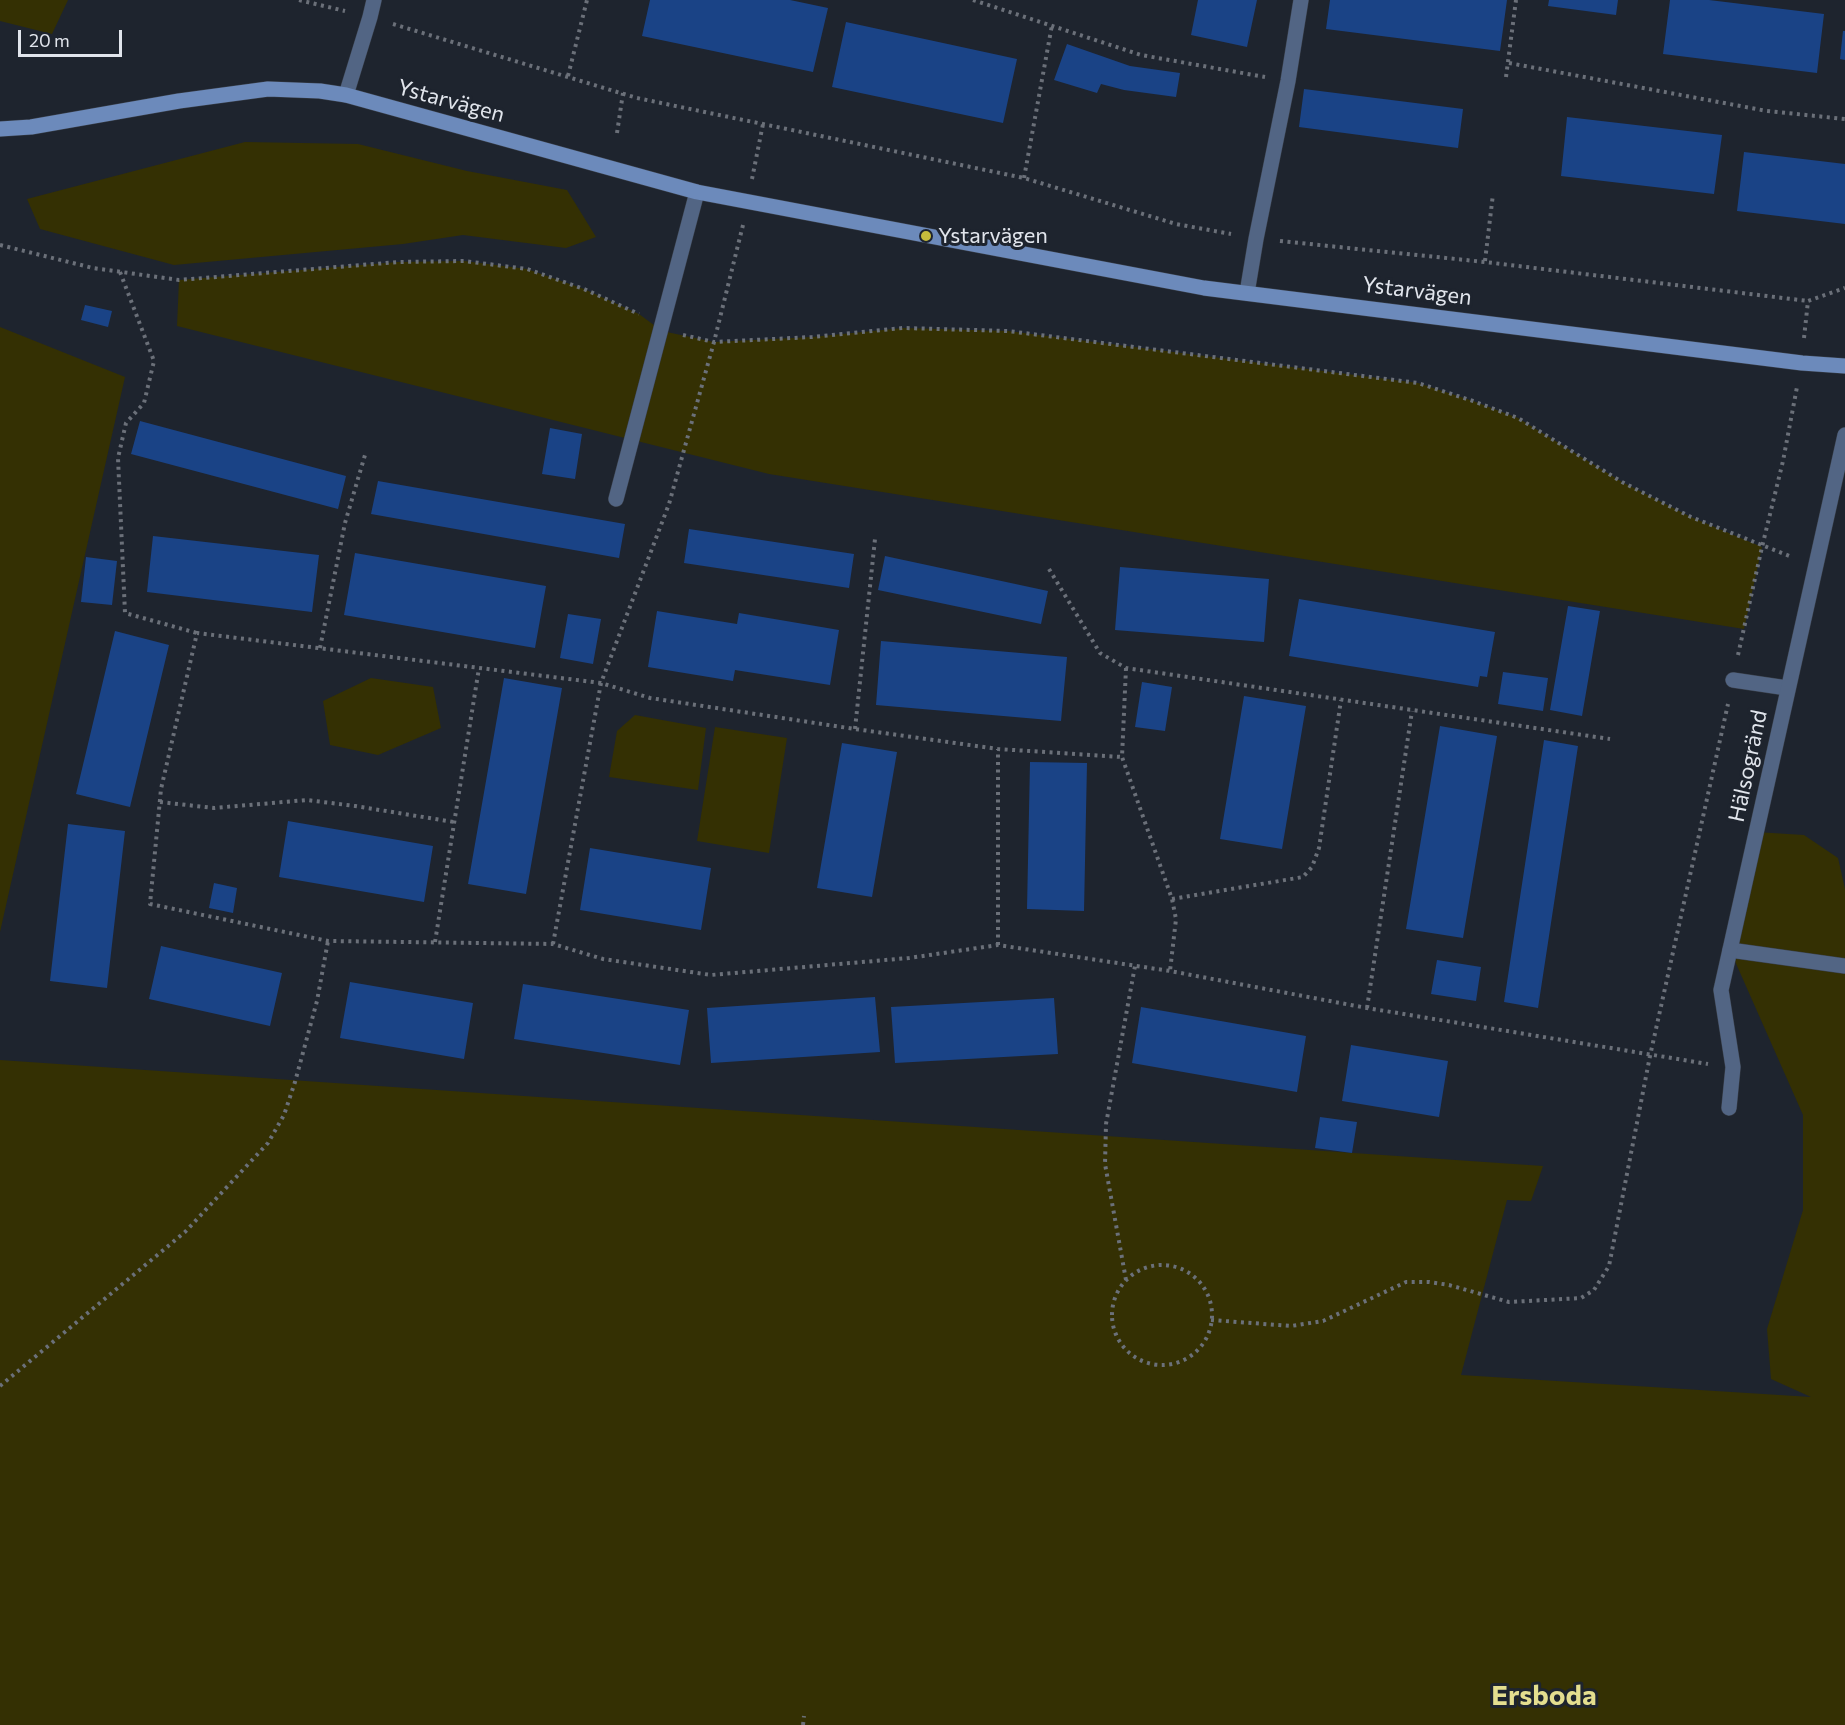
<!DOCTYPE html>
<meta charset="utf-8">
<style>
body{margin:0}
#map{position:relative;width:1845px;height:1725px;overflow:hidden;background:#1e242e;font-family:Commissioner,sans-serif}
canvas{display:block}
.scale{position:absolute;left:18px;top:30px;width:104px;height:27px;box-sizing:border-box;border:3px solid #e1e5ec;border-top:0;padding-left:8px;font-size:18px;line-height:21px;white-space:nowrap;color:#e1e5ec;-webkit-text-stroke:4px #1e242e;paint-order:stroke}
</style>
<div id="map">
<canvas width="1845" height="1725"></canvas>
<div class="scale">20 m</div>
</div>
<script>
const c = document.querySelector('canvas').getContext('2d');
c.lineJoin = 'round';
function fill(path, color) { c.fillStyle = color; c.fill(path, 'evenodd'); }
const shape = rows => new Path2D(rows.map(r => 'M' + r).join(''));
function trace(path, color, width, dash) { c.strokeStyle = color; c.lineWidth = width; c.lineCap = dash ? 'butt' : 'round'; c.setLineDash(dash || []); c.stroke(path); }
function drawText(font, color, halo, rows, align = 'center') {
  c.font = font + ' Commissioner,sans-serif'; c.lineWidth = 6; c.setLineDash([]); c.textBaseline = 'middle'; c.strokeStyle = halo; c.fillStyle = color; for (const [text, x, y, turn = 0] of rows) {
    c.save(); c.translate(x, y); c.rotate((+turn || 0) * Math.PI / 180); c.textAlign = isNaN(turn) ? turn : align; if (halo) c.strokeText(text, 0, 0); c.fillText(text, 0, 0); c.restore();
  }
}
const green = shape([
 [0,0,68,0,52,34,0,21],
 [245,142,358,144,467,171,567,190,596,237,566,248,463,235,403,244,174,265,40,229,27,199],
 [464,261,527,269,584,289,639,314,662,331,714,342,812,337,903,328,1008,331,1418,383,1473,401,1518,418,1622,482,1691,517,1762,547,1744,629,769,474,177,326,179,280,398,262],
 [0,327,125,377,0,932],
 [371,678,433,687,441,728,378,755,330,745,323,701],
 [635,715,706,728,698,790,609,777,617,731],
 [715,727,787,738,769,853,697,841],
 [1756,832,1804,835,1838,858,1845,889,1845,1725,0,1725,0,1060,1543,1166,1531,1201,1507,1200,1461,1375,1811,1397,1771,1379,1767,1329,1803,1210,1803,1115,1730,950]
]);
const building = shape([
 [650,0,790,0,828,8,813,72,642,36],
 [1198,0,1257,0,1247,47,1191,35],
 [1330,0,1507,0,1500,51,1326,29],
 [1549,0,1618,0,1616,15,1548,6],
 [1670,0,1709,0,1824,14,1817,73,1663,54],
 [846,22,1017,59,1003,123,832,87],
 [1843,31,1845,31,1845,60,1840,59],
 [1067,44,1130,66,1180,73,1176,97,1124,90,1101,84,1097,93,1054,80],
 [1304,89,1463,109,1458,148,1299,127],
 [1567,117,1722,135,1714,194,1561,176],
 [1744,152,1845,164,1845,224,1737,211],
 [85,305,112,311,108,327,81,320],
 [140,421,346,476,338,509,131,454],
 [550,428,582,434,575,479,542,474],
 [378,481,625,524,619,558,371,514],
 [689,529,854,554,849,588,684,563],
 [153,536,319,555,312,612,147,592],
 [355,553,546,586,535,648,344,615],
 [885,556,1048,591,1041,624,878,590],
 [86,557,117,561,112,605,81,602],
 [1120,567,1269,579,1264,642,1115,630],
 [1299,599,1495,632,1487,677,1480,676,1478,687,1289,656],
 [1568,606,1600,611,1582,716,1550,710],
 [657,611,737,624,739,613,839,630,830,685,735,670,733,681,648,667],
 [568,614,601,619,593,664,560,658],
 [115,631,169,645,130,807,76,794],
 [881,641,1067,657,1061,721,876,705],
 [1503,672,1548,678,1543,711,1498,704],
 [504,678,562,688,526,894,468,884],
 [1142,682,1172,687,1165,731,1135,727],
 [1244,696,1306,706,1282,849,1220,839],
 [1440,726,1497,736,1463,938,1406,929],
 [1544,740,1578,746,1538,1008,1504,1002],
 [842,743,897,752,872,897,817,888],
 [1030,762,1087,763,1084,911,1027,909],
 [288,821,433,846,424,902,279,877],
 [68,824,125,831,107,988,50,981],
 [590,848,711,868,701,930,580,910],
 [214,883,237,888,233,913,209,908],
 [161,946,282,973,270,1026,149,999],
 [1437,960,1481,967,1476,1001,1431,994],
 [350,982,473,1003,464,1059,340,1038],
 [523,984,689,1010,680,1065,514,1039],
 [875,997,880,1052,711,1063,707,1008],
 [1054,998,1058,1054,895,1063,891,1007],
 [1141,1007,1306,1036,1297,1092,1132,1063],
 [1351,1045,1448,1061,1439,1117,1342,1101],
 [1320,1117,1357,1122,1352,1153,1315,1148]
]);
const path = shape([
 [299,0,345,11],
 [973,0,1141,55,1265,77],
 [393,24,637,98,1024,178,1176,224,1231,234],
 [1509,63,1767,111,1845,119],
 [568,76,587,0],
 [1506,77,1516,0],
 [617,133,623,93],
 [1024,178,1052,25],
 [752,179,763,124],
 [743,225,714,342,669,504,601,683,197,633,161,789,150,904,328,941,553,944,603,959,711,975,909,958,998,945,1170,971,1367,1008,1708,1064],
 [1280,241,1485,262,1808,301],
 [0,245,93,268,179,280,398,262,464,261,527,269,584,289,639,314],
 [1485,261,1493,194],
 [120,272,154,361,144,403,126,423,118,458,125,613,197,633],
 [683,335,714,342,812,337,903,328,1008,331,1418,383,1473,401,1518,418,1622,482,1691,517,1792,557],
 [1804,338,1808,301,1845,288],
 [1049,569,1100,653,1126,668,1610,739],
 [320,648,345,523,365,455],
 [1738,655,1762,547,1783,461,1797,387],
 [1126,668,1122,757,1172,899,1176,919,1170,971],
 [855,729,875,539],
 [160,802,214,808,307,800,355,806,454,822],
 [1172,899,1303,877,1312,867,1319,848,1341,700],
 [435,942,479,668],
 [553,944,601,683,650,698,855,729,998,749,1122,757],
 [998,945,998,749],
 [1367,1008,1412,711],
 '1112 1315a50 50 0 1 1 100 0a50 50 0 1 1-100 0Z',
 [1126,1280,1105,1164,1106,1124,1135,966],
 [1211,1320,1291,1326,1323,1321,1406,1282,1429,1282,1449,1285,1509,1302,1581,1298,1594,1290,1609,1266,1650,1056,1728,704],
 [0,1386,185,1232,268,1143,284,1115,295,1082,317,1001,328,941],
 [803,1725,804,1716]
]);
const lane = shape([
 [346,95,370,17,374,0],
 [1247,293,1256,239,1288,81,1301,0],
 [616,499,697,192],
 [1733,680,1787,688],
 [1730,950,1845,966]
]);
const street = shape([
 [1729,1108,1733,1067,1721,990,1845,435]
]);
const secondary = shape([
 [0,129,31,127,179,101,268,89,320,91,346,95,697,192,1204,288,1802,363,1845,366]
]);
const markers = [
 [926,236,6,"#c6bc3c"]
];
const streetNames = [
 ["Ystarvägen",451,101,15],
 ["Ystarvägen",1417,291,7],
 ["Hälsogränd",1748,766,-78]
];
const poiNames = [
 ["Ystarvägen",938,236]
];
const districtNames = [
 ["Ersboda",1544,1696]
];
fill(green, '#343003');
fill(building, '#1a4386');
trace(lane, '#393f49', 16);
trace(street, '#393f49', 16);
trace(secondary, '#393f49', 16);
trace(path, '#6b7079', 4, [3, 4.5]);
trace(lane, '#526584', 15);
trace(street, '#526584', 15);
trace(secondary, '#6c8abb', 15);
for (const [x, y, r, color] of markers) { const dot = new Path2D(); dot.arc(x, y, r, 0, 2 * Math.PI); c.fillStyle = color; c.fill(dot); trace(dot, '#1e242e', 2); }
drawText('22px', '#e1e5ec', '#1e242e', streetNames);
drawText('22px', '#e1e5ec', '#1e242e', poiNames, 'left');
drawText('bold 28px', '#e4de8f', '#1e242e', districtNames);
</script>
